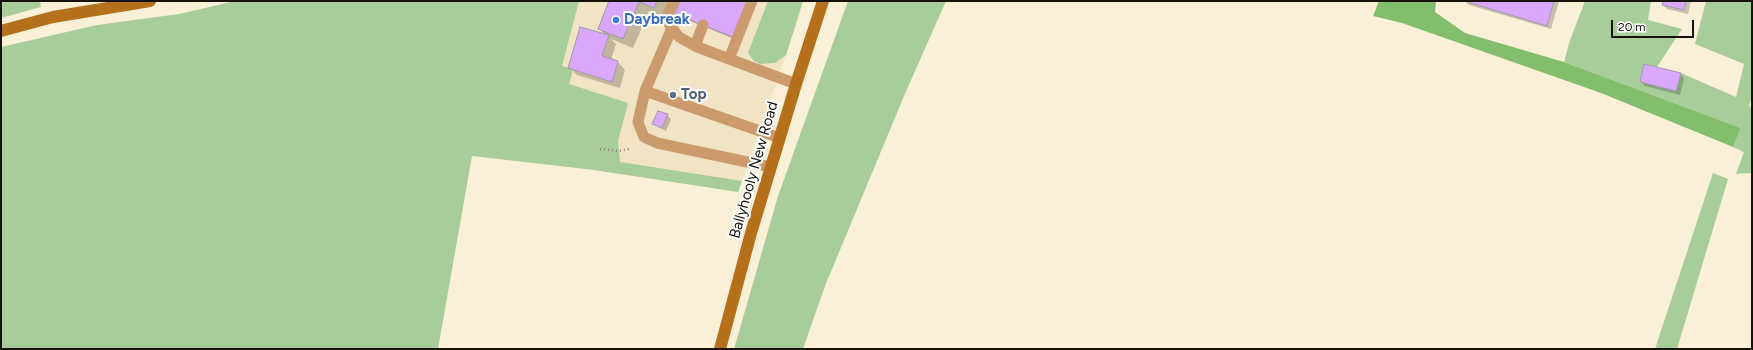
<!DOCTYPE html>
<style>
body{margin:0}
#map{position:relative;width:1753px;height:350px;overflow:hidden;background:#faf0d7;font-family:Figtree,sans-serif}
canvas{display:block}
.frame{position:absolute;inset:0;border:2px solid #16120a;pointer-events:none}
.scale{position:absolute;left:1611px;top:20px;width:83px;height:18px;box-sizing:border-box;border:2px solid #16120a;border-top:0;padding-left:5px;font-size:12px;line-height:14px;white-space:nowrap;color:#16120a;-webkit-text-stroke:3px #fff;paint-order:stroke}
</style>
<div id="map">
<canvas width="1753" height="350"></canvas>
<div class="frame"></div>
<div class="scale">20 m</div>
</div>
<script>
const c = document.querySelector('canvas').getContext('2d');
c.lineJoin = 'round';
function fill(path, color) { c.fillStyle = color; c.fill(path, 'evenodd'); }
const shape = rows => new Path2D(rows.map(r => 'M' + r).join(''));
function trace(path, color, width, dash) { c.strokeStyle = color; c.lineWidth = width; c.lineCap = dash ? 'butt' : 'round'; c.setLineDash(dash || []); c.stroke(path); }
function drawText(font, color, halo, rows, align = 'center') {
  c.font = font + ' Figtree,sans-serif'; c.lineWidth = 4; c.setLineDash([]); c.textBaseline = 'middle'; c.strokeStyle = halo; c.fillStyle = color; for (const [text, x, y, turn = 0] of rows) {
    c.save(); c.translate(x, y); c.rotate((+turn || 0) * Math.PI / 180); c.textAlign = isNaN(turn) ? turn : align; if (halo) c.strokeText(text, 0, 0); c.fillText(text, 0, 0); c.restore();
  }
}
const built = shape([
 [557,1,803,1,799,18,738,192,594,170,537,83]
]);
const green = shape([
 [9,1,40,1,41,7,1,18,1,3],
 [235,1,579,1,562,66,573,69,569,84,628,103,618,141,620,162,742,181,738,192,594,170,472,156,438,349,1,349,1,47,97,25,179,14],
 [768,1,803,1,786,55,775,63,760,64,754,61,748,53],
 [848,1,946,1,904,96,825,286,803,349,734,349,778,196],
 [1585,1,1651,1,1648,20,1682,29,1657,67,1644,64,1640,82,1676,91,1681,73,1736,97,1744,64,1695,44,1706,1,1752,1,1752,97,1749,106,1752,107,1752,173,1736,174,1744,152,1733,147,1741,128,1564,62,1570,40],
 [1713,173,1728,179,1677,349,1655,349]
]);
const forest = shape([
 [1379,1,1436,1,1435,12,1465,33,1564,62,1741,128,1733,147,1601,93,1402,23,1373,16]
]);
const shadow = shape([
 [611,1,670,1,664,17,649,11,633,48,611,39,616,44,611,60,618,62,625,70,620,88,577,75,569,67,606,36,599,28],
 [681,1,739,41,680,17,676,13],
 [1465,1,1559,1,1551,29,1469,5],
 [1664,1,1691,1,1688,14,1667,9,1663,5],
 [1680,74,1684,78,1680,95,1645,86,1641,82],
 [667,115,671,119,666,131,658,127,654,123]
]);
const building = shape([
 [609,1,657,1,654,8,639,2,623,39,598,29,609,1],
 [680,1,749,1,735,38,675,14,680,1],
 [1464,1,1554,1,1547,26,1464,1],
 [1663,1,1686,1,1684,10,1662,5,1663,1],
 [580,27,609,35,602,56,618,61,612,82,568,68,580,27],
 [1644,64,1681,73,1676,91,1640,82,1644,64],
 [658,111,668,114,662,128,652,124,658,111]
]);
const path = shape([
 [600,149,619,151,629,149]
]);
const lane = shape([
 [674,1,668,14,669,24,679,37,695,46,729,59],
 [752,1,729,59,796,84],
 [672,28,645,91,638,122,644,137,657,143,771,167],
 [695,46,703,25],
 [645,91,780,138]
]);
const secondary = shape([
 [1,31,53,17,150,1],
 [720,349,751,233,796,84,823,1]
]);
const markers = [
 [616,20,4,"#3f7fe0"],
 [673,95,4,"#5c6f8a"]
];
const shopNames = [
 ["Daybreak",624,20]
];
const serviceNames = [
 ["Top",681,95]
];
const streetNames = [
 ["Ballyhooly New Road",754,170,-74]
];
fill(built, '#f1e4c4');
fill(green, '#a7ce9a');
fill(forest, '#82be6e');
fill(shadow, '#0003');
fill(building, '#d9a8fc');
trace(building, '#a397ad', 1);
trace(path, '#8b8473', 2.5, [1, 3]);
trace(lane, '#cb9b6d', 11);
trace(secondary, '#b5701b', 12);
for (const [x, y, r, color] of markers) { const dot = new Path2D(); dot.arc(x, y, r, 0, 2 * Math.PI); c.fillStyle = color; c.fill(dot); trace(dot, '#fff', 1.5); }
drawText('bold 15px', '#366cbe', '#fff', shopNames, 'left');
drawText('bold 15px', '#4e5e75', '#fff', serviceNames, 'left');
drawText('15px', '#16120a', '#fff', streetNames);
</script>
